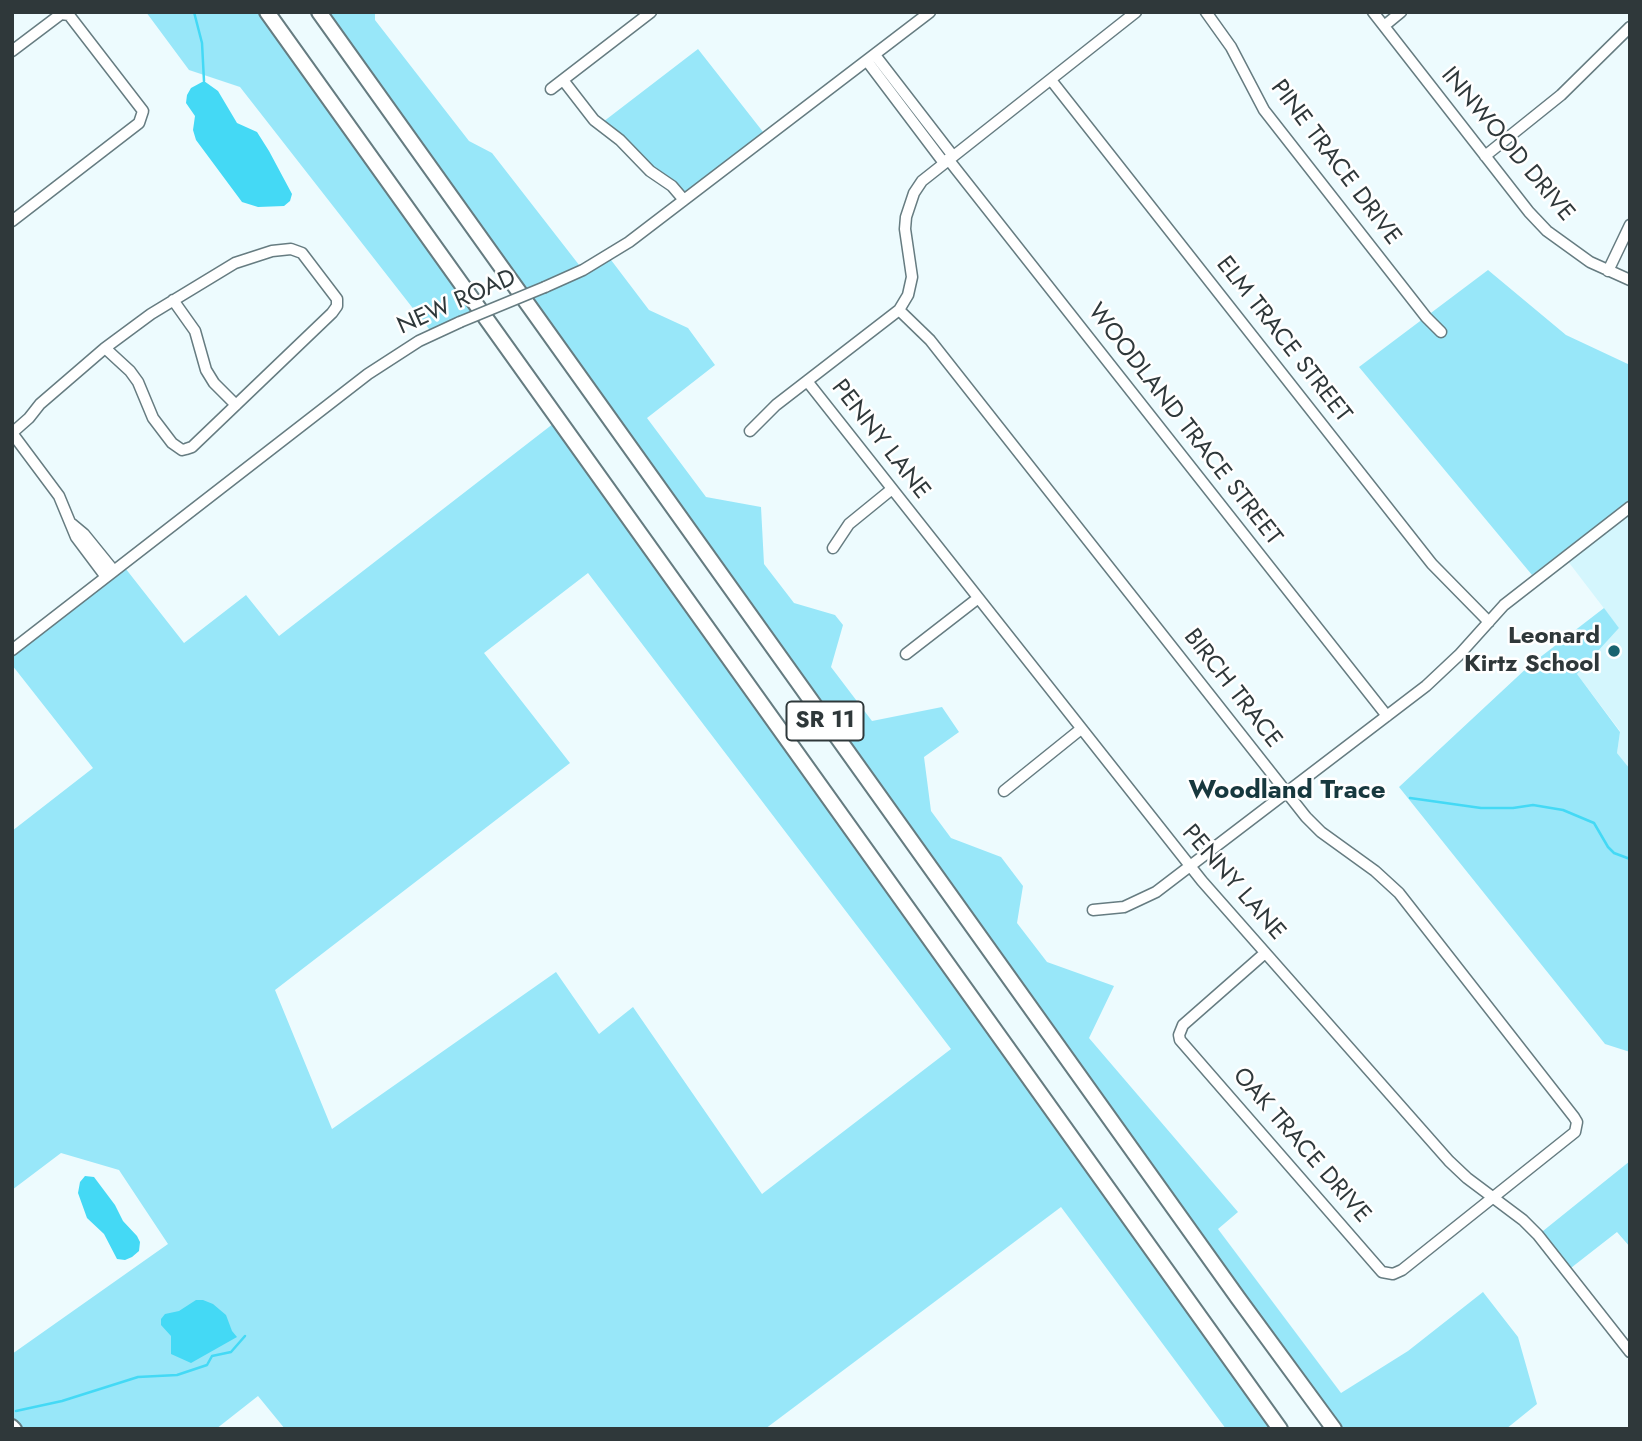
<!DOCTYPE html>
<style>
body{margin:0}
#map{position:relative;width:1642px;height:1441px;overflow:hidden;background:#edfbfe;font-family:Jost,sans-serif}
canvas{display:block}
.frame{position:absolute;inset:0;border:14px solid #2f383a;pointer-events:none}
</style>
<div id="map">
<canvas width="1642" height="1441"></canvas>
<div class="frame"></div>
</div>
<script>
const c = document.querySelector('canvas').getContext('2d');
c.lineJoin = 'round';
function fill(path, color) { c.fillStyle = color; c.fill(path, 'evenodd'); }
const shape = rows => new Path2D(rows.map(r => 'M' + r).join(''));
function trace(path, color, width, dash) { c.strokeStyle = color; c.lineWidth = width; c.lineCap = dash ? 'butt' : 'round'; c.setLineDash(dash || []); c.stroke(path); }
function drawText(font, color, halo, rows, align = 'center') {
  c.font = font + ' Jost,sans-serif'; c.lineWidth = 5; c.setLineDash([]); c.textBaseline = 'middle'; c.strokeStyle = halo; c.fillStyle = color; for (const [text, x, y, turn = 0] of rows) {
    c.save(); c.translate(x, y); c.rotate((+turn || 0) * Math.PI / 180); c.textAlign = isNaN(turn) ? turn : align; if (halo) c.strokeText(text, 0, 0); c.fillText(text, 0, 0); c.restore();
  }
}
const built = shape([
 [1630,507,1630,769,1617,753,1620,731,1577,674,1619,628,1567,560]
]);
const green = shape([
 [146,12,267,12,482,313,433,334,240,87,189,70],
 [318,12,375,12,375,20,469,141,492,153,583,270,608,256,649,310,688,328,715,365,647,418,706,497,761,507,764,564,794,603,835,615,843,625,831,667,872,721,942,707,959,732,924,757,931,811,951,838,1001,857,1023,886,1017,923,1047,962,1114,986,1089,1038,1238,1212,1218,1229,1341,1393,1408,1351,1483,1292,1518,1337,1537,1404,1506,1429,1334,1429],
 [698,49,767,137,684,200,599,125],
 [1488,270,1566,335,1630,365,1630,500,1532,575,1359,367],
 [558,420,1280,1429,1226,1429,1061,1207,765,1429,285,1429,258,1396,216,1429,12,1429,12,1354,168,1244,119,1170,61,1153,12,1190,12,831,93,768,12,665,12,650,122,564,184,643,246,595,279,636],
 [588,573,951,1049,762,1194,633,1007,599,1034,556,972,332,1129,275,990,570,763,484,653],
 [1604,608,1619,628,1577,674,1620,732,1617,753,1630,769,1630,1052,1605,1044,1399,787,1530,665],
 [1630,1161,1630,1247,1617,1232,1567,1271,1538,1235]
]);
const water = shape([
 [204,81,218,91,237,123,257,132,269,151,292,194,290,201,284,206,258,207,242,202,196,140,193,130,195,116,186,103,187,95,191,88],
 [85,1176,94,1177,115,1205,123,1221,137,1236,140,1242,139,1251,132,1257,125,1260,117,1259,104,1234,87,1218,78,1193,80,1182],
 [196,1300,203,1300,213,1304,226,1315,232,1331,237,1337,191,1363,171,1354,171,1336,161,1325,161,1319,165,1314,179,1311]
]);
const stream = shape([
 [194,12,202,43,204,81],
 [1410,798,1481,808,1513,808,1533,805,1563,810,1594,823,1608,847,1614,853,1630,859],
 [16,1411,62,1401,138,1377,177,1375,207,1365,212,1356,231,1352,245,1336]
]);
const minor = shape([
 [1206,12,1231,47,1264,110,1426,317,1441,332],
 [1373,12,1529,212,1547,231,1590,262,1630,280],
 [1384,26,1401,12],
 [12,51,61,14,69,15,143,111,139,123,12,221],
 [875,55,953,156],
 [867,61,944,163],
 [563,80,594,120,620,140,650,171,672,186,684,200],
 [1051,80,1432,564,1489,622],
 [551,89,651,12],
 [1485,156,1561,95,1630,27],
 [948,159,1387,716],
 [1608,271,1630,225],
 [545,287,583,270,629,242,930,12],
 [173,300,195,331,206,370,214,383,236,405],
 [899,310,930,340,1306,817,1321,832,1375,871,1399,893,1574,1117,1577,1122,1575,1132,1402,1270,1393,1274,1382,1272,1180,1040,1179,1035,1183,1025,1265,953],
 [807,381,1202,881,1449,1161,1467,1178,1523,1220,1538,1235,1630,1352],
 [750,431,776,405,899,310,908,295,912,277,905,229,906,217,914,193,922,181,1136,12],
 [12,433,29,418,40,404,105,348,151,314,235,263,272,251,291,249,302,253,337,299,337,306,332,313,192,447,186,449,182,450,172,443,153,418,138,382,130,371,105,348],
 [12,433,59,496,76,537,106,577],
 [72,524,84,534,114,571],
 [833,548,849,524,892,489],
 [12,650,368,374,419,341,460,322],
 [906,654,977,599],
 [1004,791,1081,729],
 [1093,910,1124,907,1156,892,1426,686,1459,655,1504,605,1630,507]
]);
const major = shape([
 [12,1426,15,1429]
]);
const highway = shape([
 [267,12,1280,1429],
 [319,12,1238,1298,1334,1429]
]);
const minorBridge = shape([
 [460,322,545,287]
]);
const markers = [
 [1614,651,7,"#196370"]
];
const shields = [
 [825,721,77]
];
const shieldNames = [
 ["SR 11",825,721]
];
const streetNames = [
 ["INNWOOD DRIVE",1507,145,50],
 ["PINE TRACE DRIVE",1335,163,53],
 ["NEW ROAD",457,303,-24],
 ["ELM TRACE STREET",1283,340,52],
 ["WOODLAND TRACE STREET",1184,425,52],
 ["PENNY LANE",880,440,52],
 ["BIRCH TRACE",1232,689,52],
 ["PENNY LANE",1233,883,49],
 ["OAK TRACE DRIVE",1301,1146,49]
];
const poiNames = [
 ["Leonard",1600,637],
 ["Kirtz School",1600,665]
];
const neighbourhoodNames = [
 ["Woodland Trace",1287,792]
];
fill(built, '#d4f6fd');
fill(green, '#98e7f9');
fill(water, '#44d9f5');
trace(stream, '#44d9f5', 2.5);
trace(minor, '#667c81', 13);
trace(major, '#667c81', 16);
trace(highway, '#667c81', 18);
trace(minor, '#fff', 10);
trace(major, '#fff', 12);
trace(highway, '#fff', 14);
trace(minorBridge, '#667c81', 13, []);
trace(minorBridge, '#fff', 10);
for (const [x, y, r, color] of markers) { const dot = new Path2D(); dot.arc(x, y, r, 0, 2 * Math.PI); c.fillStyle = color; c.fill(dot); trace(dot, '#fff', 2.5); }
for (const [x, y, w] of shields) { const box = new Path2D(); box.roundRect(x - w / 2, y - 19.5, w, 39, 5); c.fillStyle = '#fff'; c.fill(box); trace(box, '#2f383a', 2); }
drawText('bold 23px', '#2f383a', null, shieldNames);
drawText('24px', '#2f383a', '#fff', streetNames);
drawText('bold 24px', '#2f383a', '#fff', poiNames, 'right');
drawText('bold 26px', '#17383e', '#fff', neighbourhoodNames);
</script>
